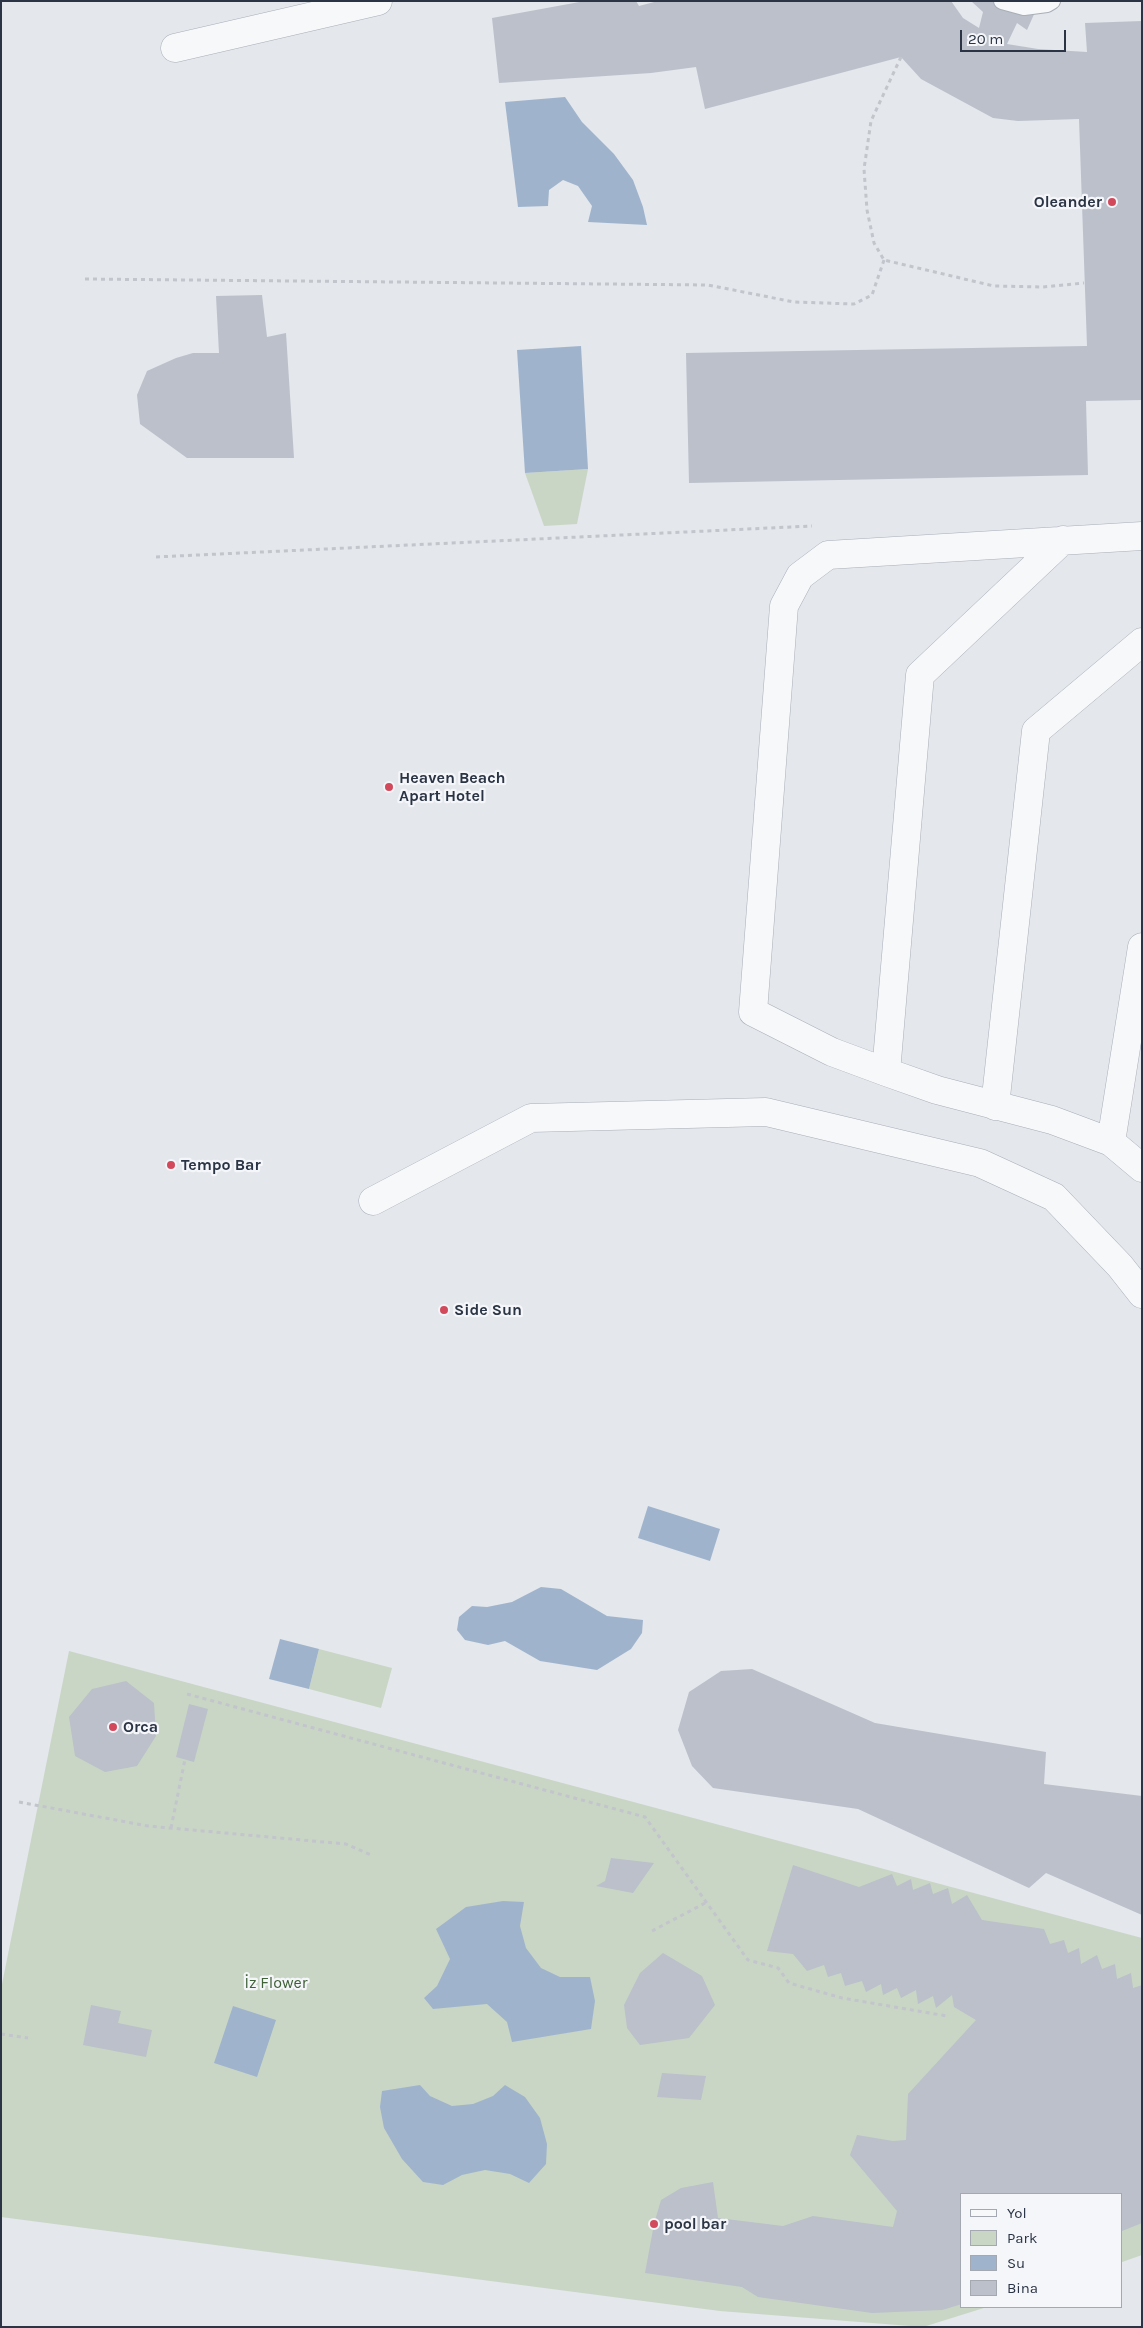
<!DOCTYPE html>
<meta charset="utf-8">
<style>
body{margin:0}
#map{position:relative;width:1143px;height:2328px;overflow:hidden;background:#e4e7ec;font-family:Karla,sans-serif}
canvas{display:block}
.frame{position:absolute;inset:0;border:2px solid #2b3445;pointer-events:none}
.legend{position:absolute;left:960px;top:2193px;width:162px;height:115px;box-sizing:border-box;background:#f4f6f9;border:1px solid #a4a8b1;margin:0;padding:6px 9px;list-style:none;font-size:15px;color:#2b3445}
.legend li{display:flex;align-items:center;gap:10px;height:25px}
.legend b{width:25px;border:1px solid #a4a8b1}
.scale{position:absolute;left:960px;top:30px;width:106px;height:22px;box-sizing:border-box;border:2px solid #2b3445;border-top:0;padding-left:6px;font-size:15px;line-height:18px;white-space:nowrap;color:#2b3445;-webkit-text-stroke:4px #f4f6f9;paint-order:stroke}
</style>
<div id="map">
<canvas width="1143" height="2328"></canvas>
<div class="frame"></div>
<ul class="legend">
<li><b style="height:6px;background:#f7f8fa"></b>Yol</li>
<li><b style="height:14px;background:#c9d6c5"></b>Park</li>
<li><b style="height:14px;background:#9fb4cc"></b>Su</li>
<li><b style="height:14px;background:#bbc0ca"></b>Bina</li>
</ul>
<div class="scale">20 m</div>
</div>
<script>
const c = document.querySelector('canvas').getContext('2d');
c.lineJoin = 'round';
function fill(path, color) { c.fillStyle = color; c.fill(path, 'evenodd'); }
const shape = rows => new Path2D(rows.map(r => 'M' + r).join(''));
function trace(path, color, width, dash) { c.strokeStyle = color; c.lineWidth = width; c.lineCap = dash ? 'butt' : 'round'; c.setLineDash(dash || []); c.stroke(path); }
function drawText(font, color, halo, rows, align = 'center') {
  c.font = font + ' Karla,sans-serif'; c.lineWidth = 4.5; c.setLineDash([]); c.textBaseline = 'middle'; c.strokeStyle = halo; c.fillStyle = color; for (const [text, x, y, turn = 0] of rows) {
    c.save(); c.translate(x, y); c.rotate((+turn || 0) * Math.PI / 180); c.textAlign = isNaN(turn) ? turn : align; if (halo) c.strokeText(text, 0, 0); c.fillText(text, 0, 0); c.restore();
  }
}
const green = shape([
 [588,469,577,524,544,526,525,473],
 [319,1649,392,1668,381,1708,309,1689],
 [69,1651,1142,1938,1142,2255,1122,2262,1122,2194,962,2194,962,2307,987,2307,923,2327,720,2311,1,2217,1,1989]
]);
const water = shape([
 [565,97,582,122,614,154,633,180,643,207,647,225,588,222,592,206,578,186,563,180,549,190,548,206,518,207,505,102],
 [581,346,588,469,525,473,517,350],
 [648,1506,720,1529,710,1561,638,1538],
 [541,1587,561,1589,607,1616,643,1620,642,1633,631,1649,597,1670,540,1661,505,1641,488,1645,465,1640,457,1630,459,1617,472,1606,487,1607,512,1602],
 [280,1639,319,1649,309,1689,269,1679],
 [503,1901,524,1902,520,1926,526,1948,541,1968,560,1977,590,1977,595,2001,591,2029,512,2042,507,2022,487,2004,433,2009,424,1998,437,1986,450,1959,436,1929,466,1907],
 [233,2006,276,2020,257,2077,214,2063],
 [420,2085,430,2096,452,2106,473,2104,493,2096,505,2085,525,2097,540,2118,547,2144,546,2164,529,2183,510,2174,485,2170,462,2175,443,2185,423,2182,402,2159,384,2128,380,2107,382,2091]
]);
const building = shape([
 [585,1,636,1,639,6,658,1,951,1,963,18,979,28,983,12,971,1,1040,1,1027,30,1017,23,1007,44,1038,49,1087,52,1085,23,1142,21,1142,400,1086,401,1088,475,689,483,686,353,1087,346,1079,119,1018,121,993,118,921,79,901,57,705,109,696,67,651,73,499,83,492,18],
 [262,295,267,337,286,333,294,458,187,458,140,424,137,395,147,371,176,358,193,353,219,353,216,296],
 [752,1669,875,1723,1046,1752,1044,1784,1142,1796,1142,1915,1046,1873,1029,1888,858,1809,713,1788,692,1766,678,1730,689,1692,721,1671],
 [126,1681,154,1703,156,1736,137,1766,105,1772,75,1756,69,1717,92,1689],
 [189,1704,208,1709,194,1762,176,1757],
 [611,1858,654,1863,633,1893,596,1886,605,1881],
 [793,1865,859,1887,892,1874,897,1886,911,1879,913,1890,930,1883,933,1894,948,1888,952,1904,967,1895,982,1920,1044,1929,1050,1944,1064,1940,1068,1953,1079,1948,1081,1964,1097,1955,1102,1969,1115,1964,1117,1979,1131,1973,1133,1988,1142,1985,1142,2223,1122,2231,1122,2194,962,2194,962,2304,942,2310,872,2313,758,2297,742,2287,645,2273,654,2224,661,2200,681,2188,713,2182,718,2218,783,2226,813,2216,893,2227,897,2211,850,2155,857,2135,893,2141,906,2140,908,2094,976,2020,954,2007,952,1995,936,2008,933,1996,918,2004,916,1990,901,1998,897,1988,883,1995,881,1984,866,1992,862,1981,845,1986,841,1973,828,1977,824,1965,807,1971,793,1954,767,1951],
 [663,1953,702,1976,715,2005,689,2038,640,2045,627,2028,624,2005,640,1973],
 [91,2005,121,2011,118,2023,152,2030,146,2057,83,2045],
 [662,2073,706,2076,701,2100,657,2097]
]);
const path = shape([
 [901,57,871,121,864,169,867,210,874,243,884,260,994,286,1043,287,1084,283],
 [85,279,708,285,794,302,854,304,872,295,884,260],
 [156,557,812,526],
 [187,1694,645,1817,748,1960,778,1968,789,1983,842,1998,947,2016],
 [19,1802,148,1826,346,1844,371,1855],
 [171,1828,185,1759],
 [652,1931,707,1902],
 [1,2034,28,2038]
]);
const service = shape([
 [1002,1,1024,7,1047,4,1052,1]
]);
const minor = shape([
 [175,48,378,1],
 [1142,536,828,555,800,576,784,606,753,1012,832,1052,886,1072,937,1090,1052,1120,1111,1142,1142,1168],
 [886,1072,920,675,1063,540],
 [995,1106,1036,731,1142,642],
 [1111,1142,1142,947],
 [373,1201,531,1118,766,1112,980,1163,1054,1197,1120,1266,1142,1294]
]);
const markers = [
 [1112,202,5,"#d1495b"],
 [389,787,5,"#d1495b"],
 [171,1165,5,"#d1495b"],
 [444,1310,5,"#d1495b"],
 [113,1727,5,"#d1495b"],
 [654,2224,5,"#d1495b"]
];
const poiNames = [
 ["Oleander",1102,202,"right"],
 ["Heaven Beach",399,778],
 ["Apart Hotel",399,796],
 ["Tempo Bar",181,1165],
 ["Side Sun",454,1310],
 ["Orca",123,1727],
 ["pool bar",664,2224]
];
const parkNames = [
 ["İz Flower",276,1983]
];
fill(green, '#c9d6c5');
fill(water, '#9fb4cc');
fill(building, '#bbc0ca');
trace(service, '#a9aeb7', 18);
trace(minor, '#a9aeb7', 29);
trace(path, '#c2c5cb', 3, [4, 4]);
trace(service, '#f7f8fa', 16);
trace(minor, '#f7f8fa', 28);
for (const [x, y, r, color] of markers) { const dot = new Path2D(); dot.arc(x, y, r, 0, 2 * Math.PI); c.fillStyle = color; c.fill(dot); trace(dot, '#f4f6f9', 2); }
drawText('bold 16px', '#2b3445', '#f4f6f9', poiNames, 'left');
drawText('16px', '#3f6138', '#f4f6f9', parkNames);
</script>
